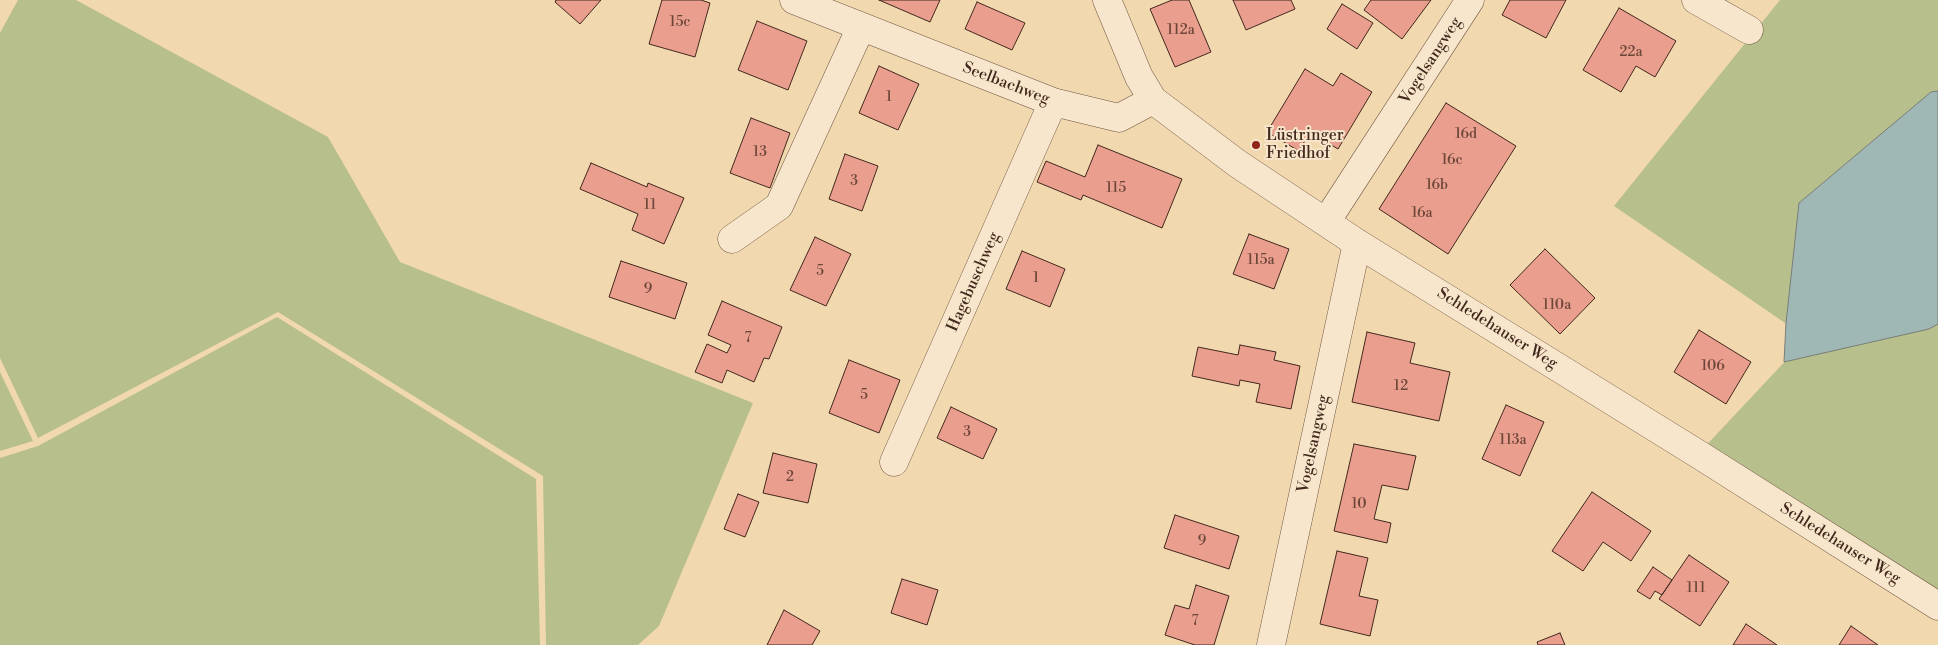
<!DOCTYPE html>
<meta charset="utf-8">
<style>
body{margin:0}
canvas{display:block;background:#f2d8af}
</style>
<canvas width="1938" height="645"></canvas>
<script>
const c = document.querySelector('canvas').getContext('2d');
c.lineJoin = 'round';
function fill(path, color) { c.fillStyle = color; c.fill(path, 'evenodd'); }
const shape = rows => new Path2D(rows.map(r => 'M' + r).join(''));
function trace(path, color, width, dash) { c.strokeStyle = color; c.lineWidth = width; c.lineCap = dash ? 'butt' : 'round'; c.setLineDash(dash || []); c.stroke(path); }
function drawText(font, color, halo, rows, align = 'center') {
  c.font = font + ' "Libre Bodoni",serif'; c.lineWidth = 4; c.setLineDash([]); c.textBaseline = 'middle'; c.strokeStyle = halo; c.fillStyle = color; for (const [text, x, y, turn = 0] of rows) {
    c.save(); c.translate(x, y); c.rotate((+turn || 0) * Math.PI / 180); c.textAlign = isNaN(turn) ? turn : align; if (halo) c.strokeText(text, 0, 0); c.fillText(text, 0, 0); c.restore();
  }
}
const green = shape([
 [18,0,76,0,328,137,400,262,753,403,659,626,638,645,546,645,543,476,278,312,38,438,0,358,0,33],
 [1780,0,1938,0,1938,606,1698,454,1807,338,1614,206],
 [277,317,536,479,540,645,0,645,0,458,38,446],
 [0,372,33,441,0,451]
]);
const water = shape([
 [1938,91,1938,324,1929,329,1784,362,1786,323,1799,203,1931,92,1938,91]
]);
const building = shape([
 [556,0,601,0,580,24,555,2,556,0],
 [662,0,701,0,710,3,695,57,649,44,662,0],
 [879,0,940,0,930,22,879,0],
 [1172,0,1189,0,1211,52,1175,67,1150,9,1172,0],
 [1233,0,1291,0,1295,9,1246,30,1233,0],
 [1371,0,1431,0,1402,39,1364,10,1371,0],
 [1510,0,1566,0,1546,38,1502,15,1510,0],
 [977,2,1025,23,1012,50,965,29,977,2],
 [1342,4,1373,23,1357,49,1327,29,1342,4],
 [1619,8,1676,41,1655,77,1636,66,1621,92,1583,70,1619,8],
 [757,21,807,41,788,90,738,70,757,21],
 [879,66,919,84,898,130,859,113,879,66],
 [1305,69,1333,86,1341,73,1372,92,1338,149,1310,132,1299,151,1267,132,1305,69],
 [1446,103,1516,146,1448,254,1379,209,1446,103],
 [751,118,790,133,770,188,730,173,751,118],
 [1098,145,1182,179,1162,228,1083,195,1081,200,1037,182,1046,161,1085,177,1098,145],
 [845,154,878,166,862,211,829,199,845,154],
 [591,163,647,187,648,183,684,198,664,244,632,230,638,214,580,189,591,163],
 [1249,234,1289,249,1274,289,1233,274,1249,234],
 [815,237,851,254,826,306,790,290,815,237],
 [1545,249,1595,298,1560,334,1510,285,1545,249],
 [1022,251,1065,269,1050,307,1006,289,1022,251],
 [621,261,687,283,675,319,609,297,621,261],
 [722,301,782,327,769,359,764,358,754,382,727,370,722,383,695,372,707,344,727,353,731,345,708,335,722,301],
 [1699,330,1751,362,1726,404,1674,372,1699,330],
 [1367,332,1415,343,1410,363,1450,372,1439,421,1352,402,1367,332],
 [1240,345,1276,352,1274,360,1300,366,1291,409,1256,402,1260,384,1240,380,1239,386,1192,376,1198,347,1238,355,1240,345],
 [849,360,900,380,879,433,829,413,849,360],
 [1506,405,1544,422,1520,476,1482,459,1506,405],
 [951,407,997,429,983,459,937,438,951,407],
 [1354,444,1416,456,1408,490,1382,485,1374,519,1391,523,1387,543,1334,531,1354,444],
 [773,453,817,464,808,503,763,493,773,453],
 [1592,492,1651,531,1631,561,1603,542,1583,571,1552,551,1592,492],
 [738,494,759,502,745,537,724,529,738,494],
 [1175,515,1239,536,1229,569,1164,548,1175,515],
 [1337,551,1368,558,1359,596,1378,600,1370,636,1320,624,1337,551],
 [1689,555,1729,582,1700,626,1659,599,1689,555],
 [1653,567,1672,580,1662,595,1655,591,1650,599,1637,591,1653,567],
 [902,579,938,590,927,625,891,613,902,579],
 [1196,585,1229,596,1214,645,1195,645,1165,635,1175,605,1189,609,1196,585],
 [784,610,820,631,812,645,767,645,784,610],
 [1746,624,1777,645,1733,645,1746,624],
 [1851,626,1878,645,1839,645,1851,626],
 [1560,633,1565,645,1538,645,1537,642,1560,633]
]);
const minor = shape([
 [794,0,1053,102,1119,118,1153,100],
 [1107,0,1139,77,1153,100,1238,164,1357,243,1698,454,1938,606],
 [1696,0,1749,30],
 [1326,222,1470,0],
 [732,239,779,206,861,27],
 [894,462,1053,102],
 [1271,645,1357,243]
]);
const markers = [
 [1256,145,5,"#8f2418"]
];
const numberNames = [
 ["15c",680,23],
 ["112a",1181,31],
 ["22a",1631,53],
 ["1",889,98],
 ["16d",1466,135],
 ["13",760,153],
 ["16c",1452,161],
 ["3",854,182],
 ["16b",1437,186],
 ["115",1116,189],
 ["11",650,206],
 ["16a",1422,214],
 ["115a",1261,261],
 ["5",820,272],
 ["1",1036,279],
 ["9",648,290],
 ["110a",1557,306],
 ["7",748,339],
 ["106",1713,367],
 ["12",1401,387],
 ["5",864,396],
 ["3",967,433],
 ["113a",1513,441],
 ["2",790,478],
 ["10",1359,505],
 ["9",1202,542],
 ["111",1696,589],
 ["7",1195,622]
];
const streetNames = [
 ["Vogelsangweg",1431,61,-57],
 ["Seelbachweg",1006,84,21],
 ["Hagebuschweg",974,282,-66],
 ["Schledehauser Weg",1497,329,32],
 ["Vogelsangweg",1314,444,-78],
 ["Schledehauser Weg",1840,544,32]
];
const poiNames = [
 ["Lüstringer",1266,136],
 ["Friedhof",1266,154]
];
fill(green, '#b7bf8d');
fill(water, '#9fb8b5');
trace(water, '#7a7e78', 1);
fill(building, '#ea9e8e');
trace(building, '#42281d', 1);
trace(minor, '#6e5442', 29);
trace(minor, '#f7e6cb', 28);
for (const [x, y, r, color] of markers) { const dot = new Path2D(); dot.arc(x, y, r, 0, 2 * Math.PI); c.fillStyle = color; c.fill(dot); trace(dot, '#f7e6cb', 2); }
drawText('14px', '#6c4639', null, numberNames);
drawText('16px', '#42281d', '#f7e6cb', streetNames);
drawText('16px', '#42281d', '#f7e6cb', poiNames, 'left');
</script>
